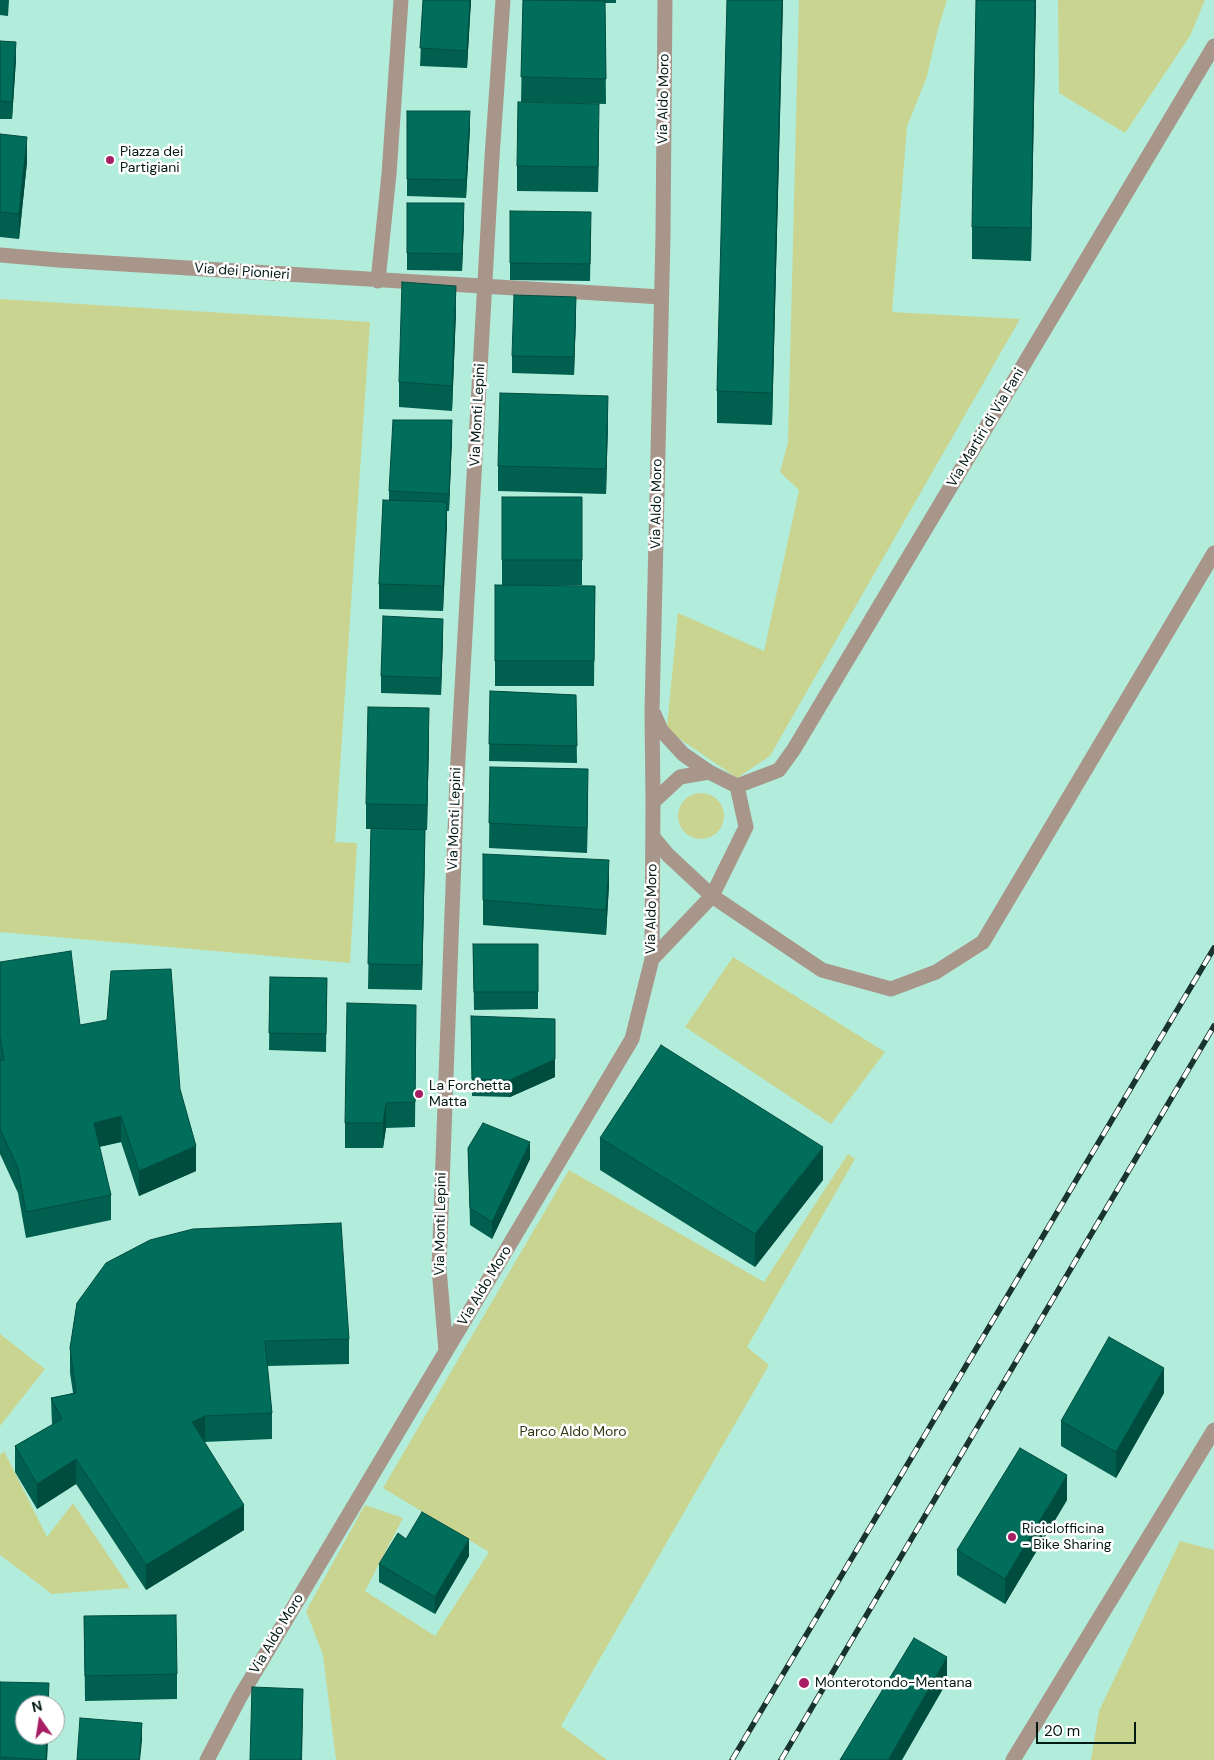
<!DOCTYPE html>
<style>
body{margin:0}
#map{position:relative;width:1214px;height:1760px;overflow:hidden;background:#b2eddc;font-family:"DM Sans",sans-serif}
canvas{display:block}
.north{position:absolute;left:15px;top:1695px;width:50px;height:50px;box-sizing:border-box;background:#fff;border:1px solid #9aa3a1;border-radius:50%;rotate:347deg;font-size:14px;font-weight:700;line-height:20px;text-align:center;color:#031914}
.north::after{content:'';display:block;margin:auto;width:18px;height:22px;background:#a71e64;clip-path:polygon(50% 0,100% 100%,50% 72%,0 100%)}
.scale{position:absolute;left:1036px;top:1722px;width:100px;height:22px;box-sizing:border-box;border:2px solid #031914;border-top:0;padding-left:6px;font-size:15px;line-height:18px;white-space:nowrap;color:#031914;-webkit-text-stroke:4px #fff;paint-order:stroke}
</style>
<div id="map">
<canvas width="1214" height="1760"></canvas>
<div class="north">N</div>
<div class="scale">20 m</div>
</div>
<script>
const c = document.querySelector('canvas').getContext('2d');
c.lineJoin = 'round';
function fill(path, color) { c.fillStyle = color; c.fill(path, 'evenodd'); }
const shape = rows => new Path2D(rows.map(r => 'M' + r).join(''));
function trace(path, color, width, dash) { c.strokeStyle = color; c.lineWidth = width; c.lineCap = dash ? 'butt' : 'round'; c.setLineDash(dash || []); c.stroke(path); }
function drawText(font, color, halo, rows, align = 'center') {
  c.font = font + ' "DM Sans",sans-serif'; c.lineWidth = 5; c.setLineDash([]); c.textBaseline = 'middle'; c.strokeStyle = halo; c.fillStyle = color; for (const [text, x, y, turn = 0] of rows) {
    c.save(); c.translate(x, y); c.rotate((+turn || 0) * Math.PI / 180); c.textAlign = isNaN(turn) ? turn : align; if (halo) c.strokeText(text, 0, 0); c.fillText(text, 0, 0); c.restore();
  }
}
const green = shape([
 [799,0,947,0,938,29,927,76,907,127,892,312,1020,319,770,756,737,778,671,733,667,726,678,613,764,651,799,490,780,472,788,442],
 [1058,0,1205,0,1190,36,1125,133,1059,93],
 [0,299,370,322,335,842,357,843,350,963,0,932],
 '678 816a23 23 0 1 1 46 0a23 23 0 1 1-46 0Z',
 [733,957,885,1052,831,1124,685,1027],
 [848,1154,855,1159,747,1347,769,1365,561,1726,607,1760,336,1760,323,1655,306,1611,365,1505,403,1518,365,1591,435,1636,489,1552,383,1488,569,1170,764,1282],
 [0,1334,45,1369,0,1426],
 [4,1451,47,1537,73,1503,130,1588,52,1594,0,1555,0,1455],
 [1180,1541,1214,1550,1214,1760,1091,1760,1099,1711]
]);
const street = shape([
 [0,255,58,260,661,297],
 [378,281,389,174,401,0],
 [654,714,661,730,683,754,709,772],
 [737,786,779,770,794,749,1214,46],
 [653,837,668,855,712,896,822,970,891,989,936,972,983,942,1214,553],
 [652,959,712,896,746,827,737,786,709,772,680,777,653,802],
 [446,1351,439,1268,457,777,492,157,503,0],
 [207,1760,240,1697,632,1039,652,959,653,802,652,712,663,235,665,0],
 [1013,1760,1214,1430]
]);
const rail = shape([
 [732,1760,1214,948],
 [781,1760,1214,1026]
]);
const wall = shape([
 [0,0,9,0,8,16,0,15],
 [423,0,471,0,467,68,420,66],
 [523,0,616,0,616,3,605,3,606,104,521,102],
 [783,0,772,425,717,423,717,391],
 [1036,0,1031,261,972,259,972,227],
 [0,41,16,59,12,119,0,119],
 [407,111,470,128,466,198,407,196],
 [599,129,598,192,517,191,517,166],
 [0,134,27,162,19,239,0,237],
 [407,203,464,220,462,271,407,270],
 [510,211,591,229,590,281,510,280],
 [456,311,452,411,399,407,399,382],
 [576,314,574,375,512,373,512,356],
 [608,421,606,494,498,491,498,466],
 [452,437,449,511,447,511,443,611,379,609,379,584,389,500,389,491],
 [502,497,582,497,582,585,508,585,595,586,594,686,495,686,495,585,502,585],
 [443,636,441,695,381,693,381,676],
 [490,691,576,695,577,763,489,761],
 [429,734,427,830,425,830,422,990,368,989,371,829,366,829,366,804],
 [490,767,588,794,587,853,489,848],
 [483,854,609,885,606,935,483,925],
 [473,944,538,944,538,1009,474,1010],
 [0,962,80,1025,180,1089,196,1171,139,1196,121,1142,99,1147,111,1195,111,1220,26,1238,18,1193,0,1154],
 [270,977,327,978,326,1052,269,1050],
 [471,1016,555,1077,510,1097,472,1096],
 [416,1030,415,1127,386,1128,383,1148,345,1148,345,1123],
 [600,1138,823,1180,755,1267,600,1170],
 [468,1148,530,1159,492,1239,470,1225],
 [77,1303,349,1339,349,1364,267,1366,272,1413,272,1439,204,1442,244,1530,146,1590,76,1484,37,1509,15,1472,15,1446,52,1425,51,1398,73,1393,70,1373,70,1348],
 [1164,1393,1116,1478,1061,1446,1061,1421],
 [1067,1500,1005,1604,957,1575,957,1550],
 [406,1539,469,1556,435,1614,379,1582,379,1564],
 [84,1616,177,1674,177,1699,85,1701],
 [0,1682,49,1705,25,1735,48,1735,47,1760,0,1760]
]);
const shadedWall = shape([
 [470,0,471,0,467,68,467,51],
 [782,0,783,0,772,425,772,393],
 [1035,0,1036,0,1031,261,1031,228],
 [16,42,16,59,12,119,12,102],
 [599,104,599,129,598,192,598,167],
 [470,111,470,128,466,198,466,180],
 [27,137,27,162,19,239,19,214],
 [464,203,464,220,462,271,462,254],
 [456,286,456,311,452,411,452,386],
 [576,297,576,314,574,375,574,357],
 [608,396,608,421,606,494,606,469],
 [452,420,452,437,449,511,449,494],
 [447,502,447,528,443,611,443,586],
 [443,619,443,636,441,695,441,678],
 [429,708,429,734,427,830,427,805],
 [588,769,588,794,587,853,587,828],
 [425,830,425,855,422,990,422,965],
 [609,860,609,885,606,935,606,910],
 [555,1059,555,1077,510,1097,510,1080],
 [386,1103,386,1128,383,1148,383,1123],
 [121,1116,121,1142,94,1148,94,1123],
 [530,1142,530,1159,492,1239,492,1222],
 [196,1146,196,1171,139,1196,139,1171],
 [823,1147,823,1180,755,1267,755,1234],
 [1164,1368,1164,1393,1116,1478,1116,1452],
 [205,1416,205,1442,192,1422],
 [76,1459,76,1484,37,1509,37,1484],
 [1067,1475,1067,1500,1005,1604,1005,1579],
 [244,1505,244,1530,146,1590,146,1565],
 [469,1539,469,1556,435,1614,435,1597],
 [947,1657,947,1682,902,1760,888,1760],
 [303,1689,303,1714,302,1760,301,1760],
 [142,1723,142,1741,140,1760,139,1760],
 [47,1735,48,1735,47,1760,46,1760]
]);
const building = shape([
 [423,0,470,0,467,51,420,48,423,0],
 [523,0,605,1,606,79,521,77,523,0],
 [727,0,782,0,772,393,717,391,727,0],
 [976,0,1035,0,1031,228,972,227,976,0],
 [0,41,16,42,12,102,0,101,0,41],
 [518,102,599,104,598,167,517,166,518,102],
 [407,111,470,111,466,180,407,179,407,111],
 [0,134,27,137,19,214,0,212,0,134],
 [407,203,464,203,462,254,407,253,407,203],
 [510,211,591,212,590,264,510,263,510,211],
 [402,282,456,286,452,386,399,382,402,282],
 [514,295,576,297,574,357,512,356,514,295],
 [500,393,608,396,606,469,498,466,500,393],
 [393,420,452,420,449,494,389,491,393,420],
 [502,497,582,497,582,560,502,560,502,497],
 [383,500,447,502,443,586,379,584,383,500],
 [495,585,595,586,594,661,495,661,495,585],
 [383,616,443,619,441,678,381,676,383,616],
 [490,691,576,695,577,746,489,744,490,691],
 [368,707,429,708,427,805,366,804,368,707],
 [490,767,588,769,587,828,489,823,490,767],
 [371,828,425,830,422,965,368,964,371,828],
 [483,854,609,860,606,910,483,900,483,854],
 [473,944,538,944,538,992,474,992,473,944],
 [71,951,80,1025,107,1020,111,971,171,969,180,1089,196,1146,139,1171,121,1116,94,1123,111,1195,26,1212,18,1168,0,1129,0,1060,4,1060,0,1036,0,962,71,951],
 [270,977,327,978,326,1034,269,1033,270,977],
 [347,1003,416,1005,415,1102,386,1103,383,1123,345,1123,347,1003],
 [471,1016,555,1019,555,1059,510,1080,472,1079,471,1016],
 [661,1045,823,1147,755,1234,600,1138,661,1045],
 [483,1123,530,1142,492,1222,470,1208,468,1148,483,1123],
 [341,1223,349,1339,265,1341,272,1413,205,1416,192,1422,244,1505,146,1565,76,1459,37,1484,15,1446,62,1419,51,1398,76,1393,70,1348,77,1303,106,1263,150,1240,193,1229,341,1223],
 [1109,1337,1164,1368,1116,1452,1061,1421,1109,1337],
 [1020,1448,1067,1475,1005,1579,957,1550,1020,1448],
 [422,1512,469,1539,435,1597,379,1564,398,1533,406,1539,422,1512],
 [176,1615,177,1674,85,1676,84,1616,176,1615],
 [914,1638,947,1657,888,1760,840,1760,914,1638],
 [0,1682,49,1683,48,1705,25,1705,25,1735,47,1735,46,1760,0,1757,0,1682],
 [252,1687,303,1689,301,1760,250,1760,252,1687],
 [80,1718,142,1723,139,1760,77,1760,80,1718]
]);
const markers = [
 [110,160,5,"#a71e64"],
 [419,1094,5,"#a71e64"],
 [1012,1537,5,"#a71e64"],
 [804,1683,6,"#a71e64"]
];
const streetNames = [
 ["Via Aldo Moro",664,99,-89],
 ["Via dei Pionieri",242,272,4],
 ["Via Monti Lepini",478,415,-87],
 ["Via Martiri di Via Fani",986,428,-59],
 ["Via Aldo Moro",657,504,-89],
 ["Via Monti Lepini",455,819,-88],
 ["Via Aldo Moro",652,909,-89],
 ["Via Monti Lepini",441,1224,-89],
 ["Via Aldo Moro",485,1286,-59],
 ["Via Aldo Moro",277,1634,-59]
];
const poiNames = [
 ["Piazza dei",120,152],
 ["Partigiani",120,168],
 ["La Forchetta",429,1086],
 ["Matta",429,1102],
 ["Riciclofficina",1022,1529],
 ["- Bike Sharing",1022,1545],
 ["Monterotondo-Mentana",815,1683]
];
const parkNames = [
 ["Parco Aldo Moro",573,1432]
];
fill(green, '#cad491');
trace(street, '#a9968a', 15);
trace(rail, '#19332d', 5.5);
trace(rail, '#fff', 4, [11]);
fill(wall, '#005f4e');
fill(shadedWall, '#004d40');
fill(building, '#006e5b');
trace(building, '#004d40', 1);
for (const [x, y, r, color] of markers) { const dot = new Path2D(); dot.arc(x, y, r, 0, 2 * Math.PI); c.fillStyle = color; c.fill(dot); trace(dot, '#fff', 2); }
drawText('14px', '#031914', '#fff', streetNames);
drawText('14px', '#031914', '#fff', poiNames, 'left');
drawText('14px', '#323611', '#fff', parkNames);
</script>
